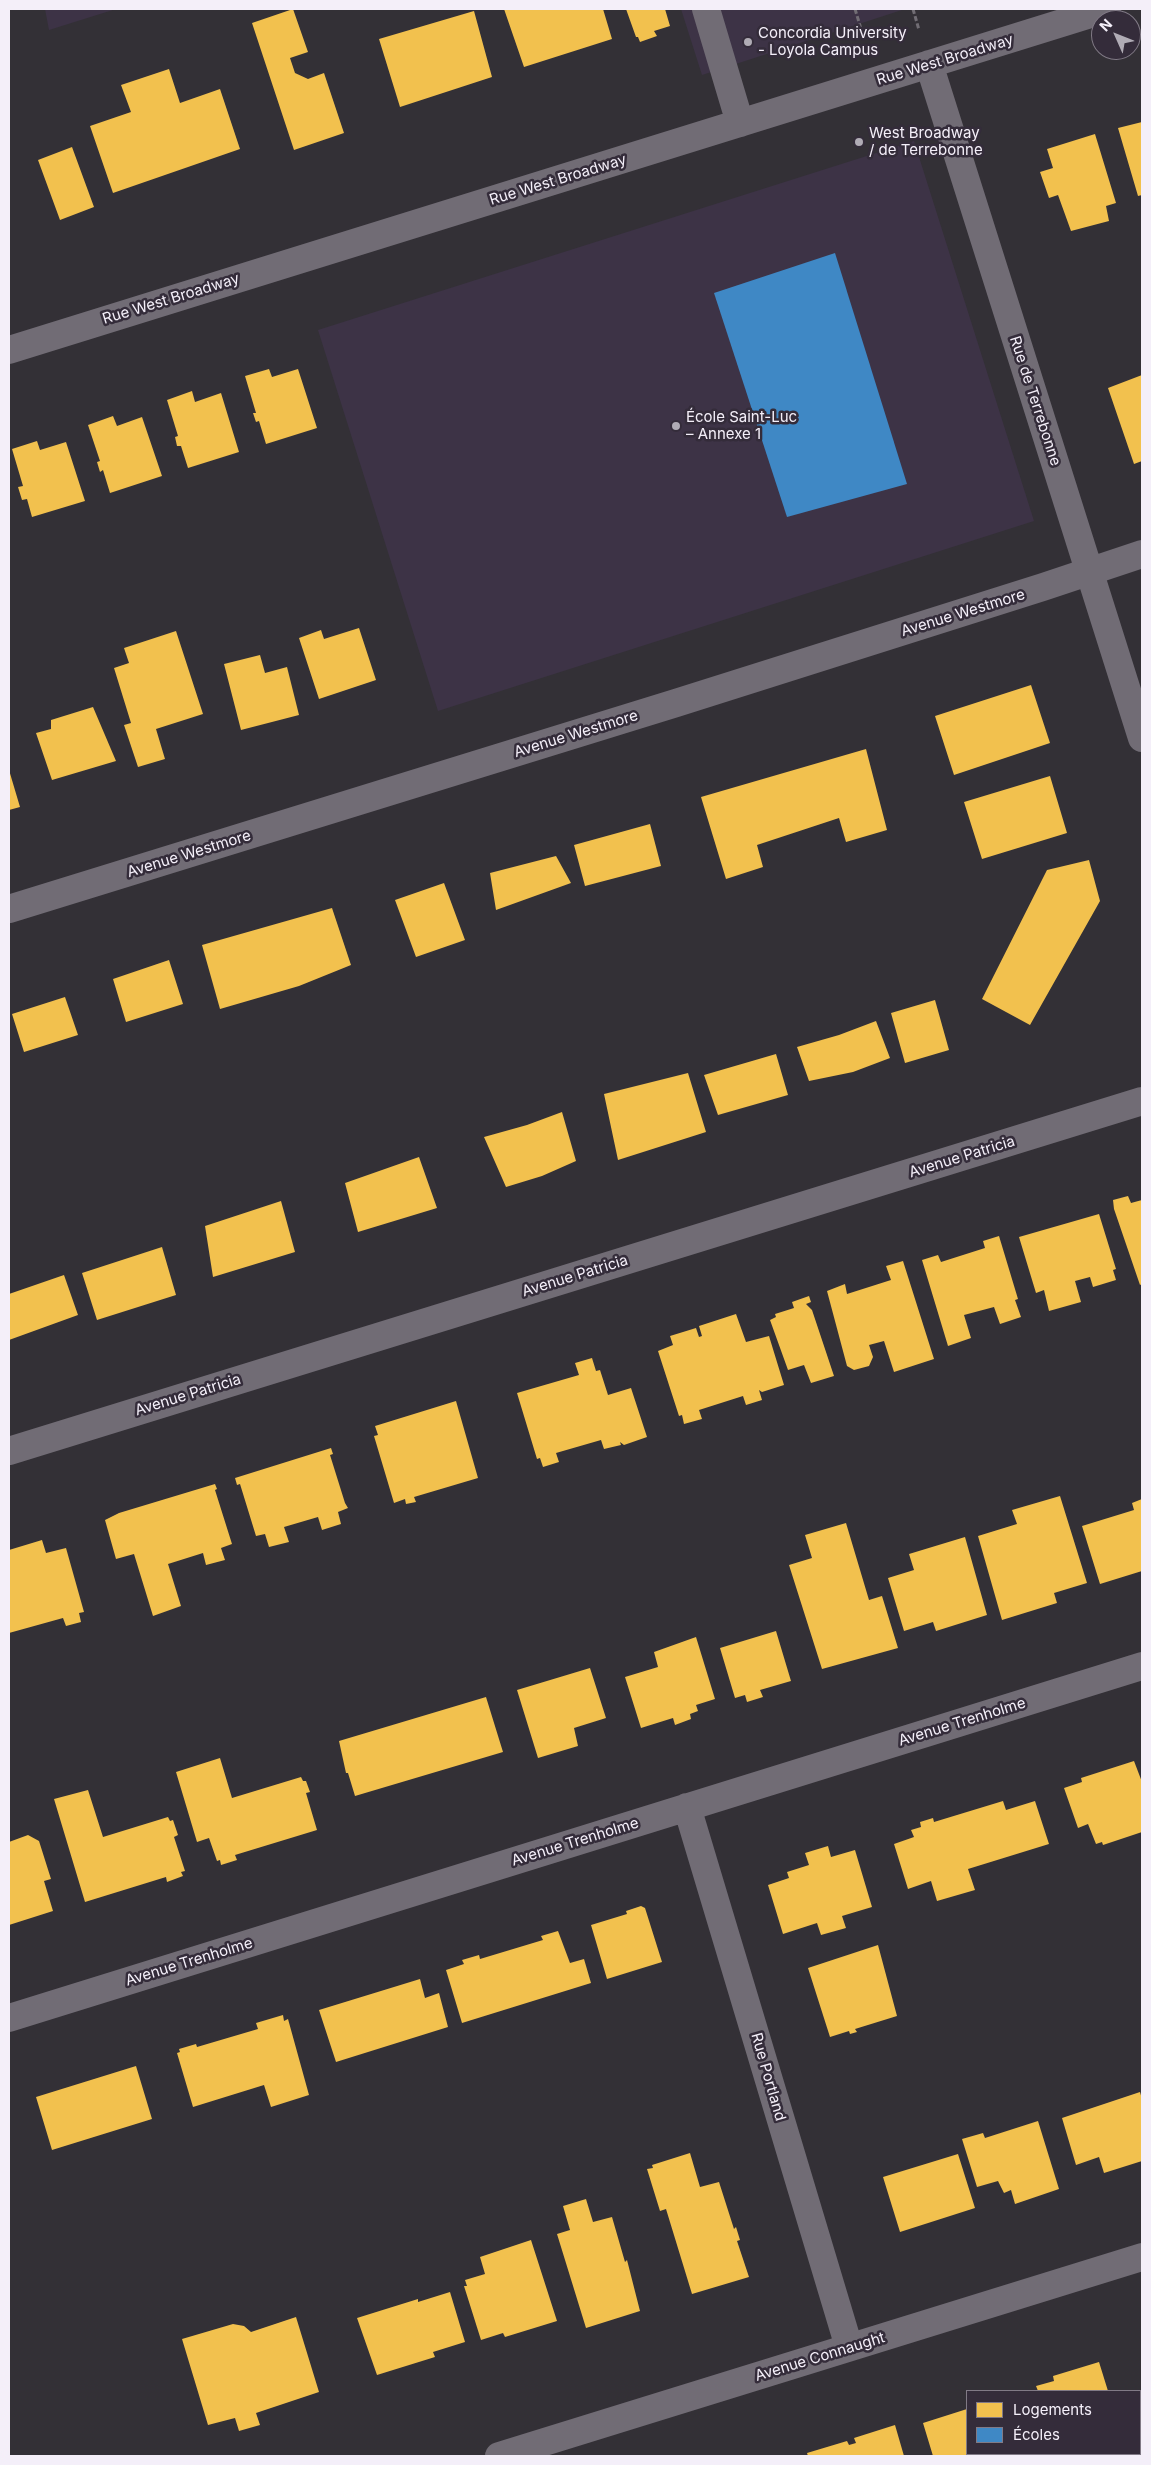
<!DOCTYPE html>
<meta charset="utf-8">
<style>
body{margin:0}
#map{position:relative;width:1151px;height:2465px;overflow:hidden;background:#333036;font-family:Inter,sans-serif}
canvas{display:block}
.frame{position:absolute;inset:0;border:10px solid #f4eff9;pointer-events:none}
.legend{position:absolute;left:966px;top:2390px;width:175px;height:65px;box-sizing:border-box;background:#342c3a;border:1px solid #817a86;margin:0;padding:6px 9px;list-style:none;font-size:15px;color:#f4eff9}
.legend li{display:flex;align-items:center;gap:10px;height:25px}
.legend b{width:25px;border:1px solid #817a86}
.north{position:absolute;left:1091px;top:10px;width:50px;height:50px;box-sizing:border-box;background:#342c3a;border:1px solid #817a86;border-radius:50%;rotate:314deg;font-size:14px;font-weight:700;line-height:20px;text-align:center;color:#f4eff9}
.north::after{content:'';display:block;margin:auto;width:18px;height:22px;background:#b0acb5;clip-path:polygon(50% 0,100% 100%,50% 72%,0 100%)}
</style>
<div id="map">
<canvas width="1151" height="2465"></canvas>
<div class="frame"></div>
<ul class="legend">
<li><b style="height:14px;background:#f2c14e"></b>Logements</li>
<li><b style="height:14px;background:#3f88c5"></b>Écoles</li>
</ul>
<div class="north">N</div>
</div>
<script>
const c = document.querySelector('canvas').getContext('2d');
c.lineJoin = 'round';
function fill(path, color) { c.fillStyle = color; c.fill(path, 'evenodd'); }
const shape = rows => new Path2D(rows.map(r => 'M' + r).join(''));
function trace(path, color, width, dash) { c.strokeStyle = color; c.lineWidth = width; c.lineCap = dash ? 'butt' : 'round'; c.setLineDash(dash || []); c.stroke(path); }
function drawText(font, color, halo, rows, align = 'center') {
  c.font = font + ' Inter,sans-serif'; c.lineWidth = 5; c.setLineDash([]); c.textBaseline = 'middle'; c.strokeStyle = halo; c.fillStyle = color; for (const [text, x, y, turn = 0] of rows) {
    c.save(); c.translate(x, y); c.rotate((+turn || 0) * Math.PI / 180); c.textAlign = isNaN(turn) ? turn : align; if (halo) c.strokeText(text, 0, 0); c.fillText(text, 0, 0); c.restore();
  }
}
const built = shape([
 [45,9,116,9,49,30],
 [681,9,905,9,702,75],
 [914,141,1034,521,438,711,318,330]
]);
const homes = shape([
 [293,9,308,52,290,58,295,73,308,79,324,73,344,133,294,150,252,23],
 [504,9,603,9,612,39,524,67],
 [626,9,665,9,670,26,654,31,657,36,640,42,638,37,636,37],
 [474,11,492,77,400,107,379,39],
 [169,69,180,103,220,89,240,149,113,193,90,126,131,112,121,85],
 [1142,122,1142,195,1138,196,1118,128],
 [1095,134,1116,203,1106,206,1109,221,1071,231,1058,195,1049,198,1040,172,1053,168,1047,149],
 [72,147,94,207,60,220,38,160],
 [269,369,272,377,298,369,317,428,266,444,259,421,256,422,253,413,256,413,245,376],
 [1142,375,1142,461,1134,464,1108,388],
 [192,391,195,402,221,393,239,452,188,468,181,446,177,446,175,437,178,436,167,400],
 [113,416,117,426,142,417,162,476,110,493,103,470,100,472,97,462,100,461,88,425],
 [37,441,40,450,66,442,85,501,32,517,27,499,22,500,18,487,23,486,12,449],
 [359,628,376,680,319,699,299,638,321,630,324,639],
 [176,631,203,714,156,729,165,759,138,767,124,725,131,723,114,668,129,663,124,648],
 [260,655,265,673,287,667,299,715,241,730,224,664],
 [1031,685,1050,743,954,775,935,716],
 [93,707,116,761,52,780,36,733,51,729,51,720],
 [866,749,887,830,846,842,839,818,757,845,763,867,726,879,701,797],
 [9,770,20,807,9,810],
 [1050,776,1067,833,982,859,964,802],
 [650,824,661,866,585,886,574,845],
 [556,856,571,883,496,910,490,873],
 [1089,860,1100,901,1030,1025,982,999,1047,870],
 [444,883,465,940,416,957,395,900],
 [332,908,351,965,299,986,220,1009,202,945],
 [169,960,183,1004,126,1022,113,979],
 [65,997,78,1035,24,1052,12,1014],
 [935,1000,949,1050,905,1063,891,1013],
 [876,1021,890,1058,853,1072,809,1081,797,1047,839,1035],
 [776,1054,788,1095,718,1115,704,1075],
 [688,1073,706,1132,618,1160,604,1094],
 [562,1112,576,1161,542,1176,506,1187,484,1137,527,1125],
 [419,1157,437,1208,358,1232,345,1183],
 [1128,1196,1131,1203,1142,1200,1142,1284,1140,1285,1114,1209,1113,1200],
 [281,1201,295,1252,213,1277,205,1226],
 [1099,1214,1116,1269,1113,1270,1116,1280,1093,1287,1090,1277,1075,1281,1081,1302,1049,1311,1044,1290,1036,1293,1019,1237],
 [999,1236,1018,1299,1015,1300,1021,1317,1000,1324,994,1307,964,1315,971,1338,948,1346,922,1260,938,1255,941,1262,985,1248,983,1241],
 [162,1247,176,1295,97,1320,82,1273],
 [903,1261,934,1359,894,1372,884,1341,869,1345,873,1357,869,1366,854,1370,847,1366,827,1291,845,1284,847,1294,891,1280,886,1266],
 [64,1275,78,1315,9,1340,9,1294],
 [809,1296,811,1302,806,1304,812,1310,834,1376,811,1383,804,1365,788,1370,770,1320,776,1317,775,1314,794,1308,792,1302],
 [736,1314,746,1342,769,1336,784,1385,762,1392,759,1390,762,1400,746,1405,743,1396,699,1410,702,1419,684,1424,682,1415,679,1416,658,1351,673,1345,670,1336,696,1328,699,1337,702,1336,699,1326],
 [592,1358,596,1371,600,1370,608,1395,631,1388,647,1437,624,1445,620,1442,621,1445,604,1449,601,1440,556,1453,559,1462,543,1467,540,1458,537,1459,517,1393,579,1375,575,1363],
 [456,1401,478,1478,414,1497,416,1502,406,1504,405,1499,394,1503,374,1436,378,1435,375,1426],
 [331,1448,333,1454,330,1455,345,1503,348,1508,338,1512,341,1524,322,1530,318,1517,284,1527,289,1542,269,1547,265,1534,256,1536,240,1484,237,1485,235,1478],
 [215,1484,217,1489,215,1490,232,1544,221,1548,225,1560,206,1565,203,1553,168,1564,181,1606,153,1616,134,1554,116,1559,105,1520,119,1513],
 [1060,1496,1087,1583,1054,1593,1057,1603,1002,1620,978,1536,1017,1524,1012,1510],
 [1142,1499,1142,1571,1100,1584,1082,1526,1134,1510,1132,1503],
 [846,1523,869,1600,882,1596,898,1648,822,1669,789,1565,812,1558,805,1535],
 [965,1537,987,1615,936,1631,933,1622,904,1631,888,1578,914,1570,909,1554],
 [42,1540,46,1553,66,1548,84,1612,79,1613,81,1622,66,1626,63,1618,9,1633,9,1550],
 [776,1631,791,1681,760,1690,763,1697,747,1702,745,1695,735,1698,720,1648],
 [696,1637,715,1699,696,1705,698,1711,690,1714,691,1719,675,1725,673,1718,641,1728,625,1677,658,1667,654,1652],
 [590,1668,606,1718,574,1728,578,1746,538,1758,517,1690],
 [486,1697,503,1752,355,1796,348,1773,346,1773,339,1741],
 [220,1758,232,1798,301,1777,303,1781,306,1781,310,1792,306,1793,317,1830,235,1855,237,1860,221,1865,220,1860,217,1861,209,1838,197,1842,176,1772],
 [1134,1761,1142,1782,1142,1832,1103,1845,1102,1842,1096,1844,1088,1824,1078,1828,1064,1788,1082,1782,1081,1778],
 [88,1790,103,1837,168,1817,170,1821,173,1820,178,1835,174,1837,185,1871,181,1872,183,1876,167,1882,166,1877,85,1902,54,1799],
 [1003,1801,1006,1810,1035,1801,1049,1844,968,1869,975,1890,937,1901,931,1881,908,1889,894,1844,914,1837,911,1830,921,1827,920,1822,933,1818,934,1822],
 [28,1835,39,1841,51,1879,44,1881,53,1911,9,1925,9,1842],
 [828,1846,831,1857,855,1850,872,1907,842,1916,846,1928,821,1935,817,1923,783,1934,768,1885,789,1878,787,1872,809,1865,805,1853],
 [641,1906,645,1908,662,1962,607,1979,591,1925,627,1914,626,1911],
 [558,1931,570,1963,584,1959,591,1983,462,2023,446,1970,464,1964,462,1960,479,1955,480,1959,543,1940,541,1936],
 [878,1945,897,2016,855,2029,857,2032,850,2034,849,2031,830,2037,808,1968],
 [420,1979,425,1998,439,1993,448,2027,336,2062,319,2010],
 [283,2015,284,2021,288,2019,309,2095,271,2107,264,2085,193,2107,177,2053,180,2052,179,2049,196,2044,197,2047,258,2029,256,2023],
 [136,2066,152,2119,52,2150,36,2097],
 [1140,2092,1142,2099,1142,2161,1104,2173,1099,2157,1076,2165,1062,2118],
 [1038,2121,1059,2189,1015,2204,1011,2190,1004,2193,998,2181,977,2187,962,2139,983,2133,985,2138],
 [690,2153,700,2187,719,2182,734,2229,736,2227,740,2240,737,2241,749,2277,692,2294,666,2209,660,2211,647,2169,653,2168,652,2165],
 [958,2154,975,2208,900,2232,883,2177],
 [586,2199,593,2222,612,2217,625,2262,627,2260,640,2311,586,2328,557,2234,570,2230,563,2206],
 [531,2240,557,2321,505,2337,503,2333,481,2340,464,2286,467,2286,465,2280,485,2274,480,2257],
 [450,2292,465,2342,433,2352,435,2357,377,2375,357,2318,418,2299,418,2302],
 [296,2317,319,2392,256,2413,260,2425,239,2431,235,2418,208,2425,182,2339,233,2324,244,2326,251,2332],
 [1099,2362,1108,2391,1038,2391,1036,2386,1054,2381,1053,2376],
 [967,2409,967,2454,1024,2454,1025,2456,933,2456,923,2423],
 [895,2425,904,2456,808,2456,807,2453,847,2441,849,2445,856,2443,854,2438]
]);
const schools = shape([
 [835,253,907,484,787,517,714,293]
]);
const path = shape([
 [855,9,862,32],
 [913,9,919,30]
]);
const minor = shape([
 [706,9,740,123],
 [929,64,1142,738],
 [9,350,1107,9],
 [9,909,676,703,1043,587,1142,554],
 [9,1451,1142,1101],
 [687,1807,849,2347],
 [9,2018,1142,1666],
 [499,2456,1142,2257]
]);
const markers = [
 [748,42,5,"#b0acb5"],
 [859,142,5,"#b0acb5"],
 [676,426,5,"#b0acb5"]
];
const poiNames = [
 ["Concordia University",758,33],
 ["- Loyola Campus",758,50],
 ["West Broadway",869,133],
 ["/ de Terrebonne",869,150],
 ["École Saint-Luc",686,417],
 ["– Annexe 1",686,434]
];
const streetNames = [
 ["Rue West Broadway",945,60,-17],
 ["Rue West Broadway",558,180,-17],
 ["Rue West Broadway",171,299,-17],
 ["Rue de Terrebonne",1035,401,72],
 ["Avenue Westmore",963,613,-17],
 ["Avenue Westmore",576,734,-17],
 ["Avenue Westmore",189,854,-17],
 ["Avenue Patricia",962,1157,-17],
 ["Avenue Patricia",575,1276,-17],
 ["Avenue Patricia",188,1395,-17],
 ["Avenue Trenholme",962,1722,-17],
 ["Avenue Trenholme",575,1842,-17],
 ["Avenue Trenholme",189,1962,-17],
 ["Rue Portland",768,2077,74],
 ["Avenue Connaught",820,2357,-17]
];
fill(built, '#3d3346');
fill(homes, '#f2c14e');
fill(schools, '#3f88c5');
trace(path, '#716d74', 3, [5, 2.5]);
trace(minor, '#716c75', 28);
for (const [x, y, r, color] of markers) { const dot = new Path2D(); dot.arc(x, y, r, 0, 2 * Math.PI); c.fillStyle = color; c.fill(dot); trace(dot, '#342c3a', 2); }
drawText('15px', '#f4eff9', '#342c3a', poiNames, 'left');
drawText('15px', '#f4eff9', '#342c3a', streetNames);
</script>
